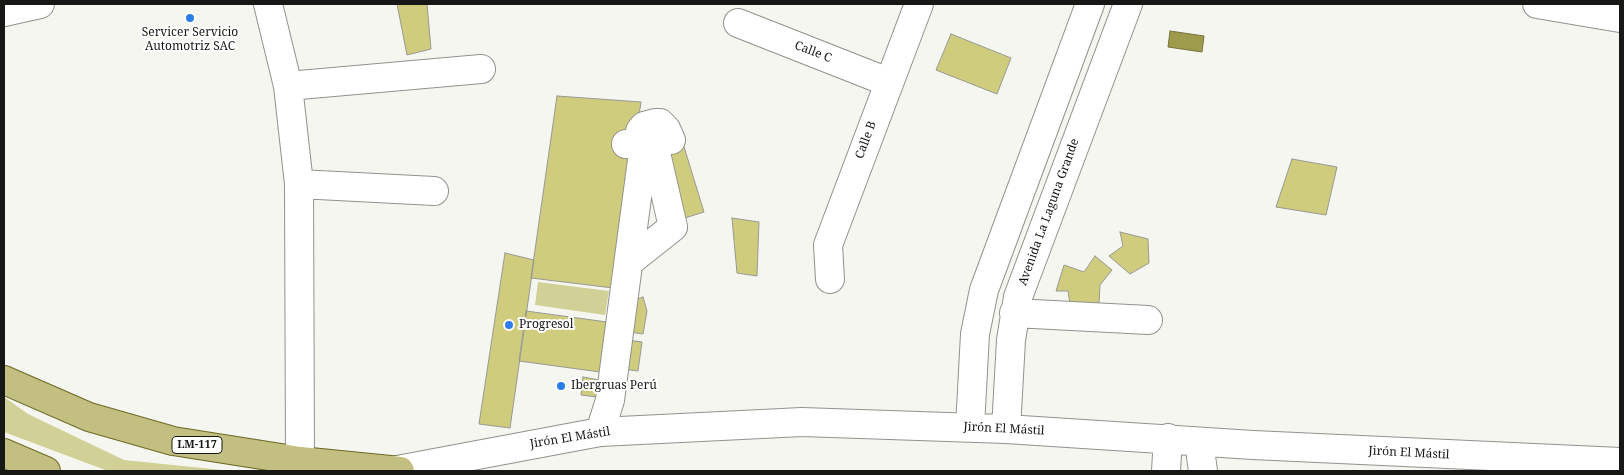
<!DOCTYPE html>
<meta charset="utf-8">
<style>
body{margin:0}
#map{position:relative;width:1624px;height:475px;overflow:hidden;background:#f6f6f1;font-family:"Noto Serif",serif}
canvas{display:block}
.frame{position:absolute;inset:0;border:5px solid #171715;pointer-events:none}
</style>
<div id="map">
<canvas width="1624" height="475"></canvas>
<div class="frame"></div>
</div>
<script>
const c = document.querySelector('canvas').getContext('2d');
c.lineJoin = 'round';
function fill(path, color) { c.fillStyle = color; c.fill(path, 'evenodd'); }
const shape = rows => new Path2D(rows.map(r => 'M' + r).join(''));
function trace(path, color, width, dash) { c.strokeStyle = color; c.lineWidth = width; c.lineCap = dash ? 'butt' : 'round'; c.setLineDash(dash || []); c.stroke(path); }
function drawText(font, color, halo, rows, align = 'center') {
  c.font = font + ' "Noto Serif",serif'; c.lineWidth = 4; c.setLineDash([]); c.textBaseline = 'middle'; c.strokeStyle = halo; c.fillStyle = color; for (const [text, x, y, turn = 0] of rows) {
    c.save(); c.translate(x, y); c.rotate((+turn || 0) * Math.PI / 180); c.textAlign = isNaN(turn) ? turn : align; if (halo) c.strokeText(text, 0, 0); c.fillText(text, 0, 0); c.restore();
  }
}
const green = shape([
 [538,282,609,291,605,315,535,305],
 [4,397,28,414,124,460,232,471,108,471,4,432]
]);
const water = shape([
 [1170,31,1204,36,1202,52,1168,47,1170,31]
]);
const building = shape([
 [397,4,427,4,431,49,407,55,397,4],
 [951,34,1011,58,997,94,936,70,951,34],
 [557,96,641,102,613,288,531,278,557,96],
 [681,137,704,212,685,218,661,143,681,137],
 [1292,159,1337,167,1326,215,1276,207,1292,159],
 [732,218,759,222,757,276,737,273,732,218],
 [1120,232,1148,239,1149,263,1130,274,1109,256,1123,246,1120,232],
 [505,253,534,260,510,428,479,424,505,253],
 [1095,256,1112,270,1100,285,1099,304,1070,304,1068,291,1056,291,1064,265,1084,272,1095,256],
 [643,297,647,311,643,334,629,332,632,301,643,297],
 [526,311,607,322,600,372,519,361,526,311],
 [627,340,642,342,638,371,622,369,627,340],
 [583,377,599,380,597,397,581,395,583,377]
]);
const minor = shape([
 [268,4,288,86,299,184,300,461],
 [1537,4,1620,18],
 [4,12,40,4],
 [738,23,888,82],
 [288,86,481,69],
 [626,144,638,145,640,131,644,126,655,123,660,123,666,129,671,140],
 [299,184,434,191],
 [830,279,828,245,919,4],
 [1014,313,1148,320],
 [970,427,975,334,984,290,1090,4],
 [1006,429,1011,340,1018,297,1128,4],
 [600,432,610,400,644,145,656,153,673,227,629,262],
 [1199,442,1203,471],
 [392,471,600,432,802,422,1006,429,1253,445,1620,462],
 [1166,471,1168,438]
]);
const major = shape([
 [4,380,89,417,173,441,300,461,400,471],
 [4,453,46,471]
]);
const markers = [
 [190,18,5,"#2c7de9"],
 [509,325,5,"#2c7de9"],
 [561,386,5,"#2c7de9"]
];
const shields = [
 [197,445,50]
];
const shieldNames = [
 ["LM-117",197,445]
];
const poiNames = [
 ["Servicer Servicio",190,33,"center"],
 ["Automotriz SAC",190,47,"center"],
 ["Progresol",519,325],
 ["Ibergruas Perú",571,386]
];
const streetNames = [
 ["Calle C",813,52,21],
 ["Calle B",866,140,-70],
 ["Avenida La Laguna Grande",1049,212,-70],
 ["Jirón El Mástil",1004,429,3],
 ["Jirón El Mástil",570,438,-9],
 ["Jirón El Mástil",1409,453,3]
];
fill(green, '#d1d096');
fill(water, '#9e9b4c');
trace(water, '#76733c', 1);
fill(building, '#cfcd7d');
trace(building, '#989893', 1);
trace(minor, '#92928d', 30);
trace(major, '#6c6924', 30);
trace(minor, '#fff', 28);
trace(major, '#c2bf80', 28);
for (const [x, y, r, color] of markers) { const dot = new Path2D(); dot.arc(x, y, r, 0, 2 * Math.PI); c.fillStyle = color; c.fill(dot); trace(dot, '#fff', 2); }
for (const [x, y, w] of shields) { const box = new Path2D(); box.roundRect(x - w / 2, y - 8.5, w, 17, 4); c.fillStyle = '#fff'; c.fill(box); trace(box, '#171715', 1); }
drawText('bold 11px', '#171715', null, shieldNames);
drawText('12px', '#171715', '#fff', poiNames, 'left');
drawText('12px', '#171715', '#fff', streetNames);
</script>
